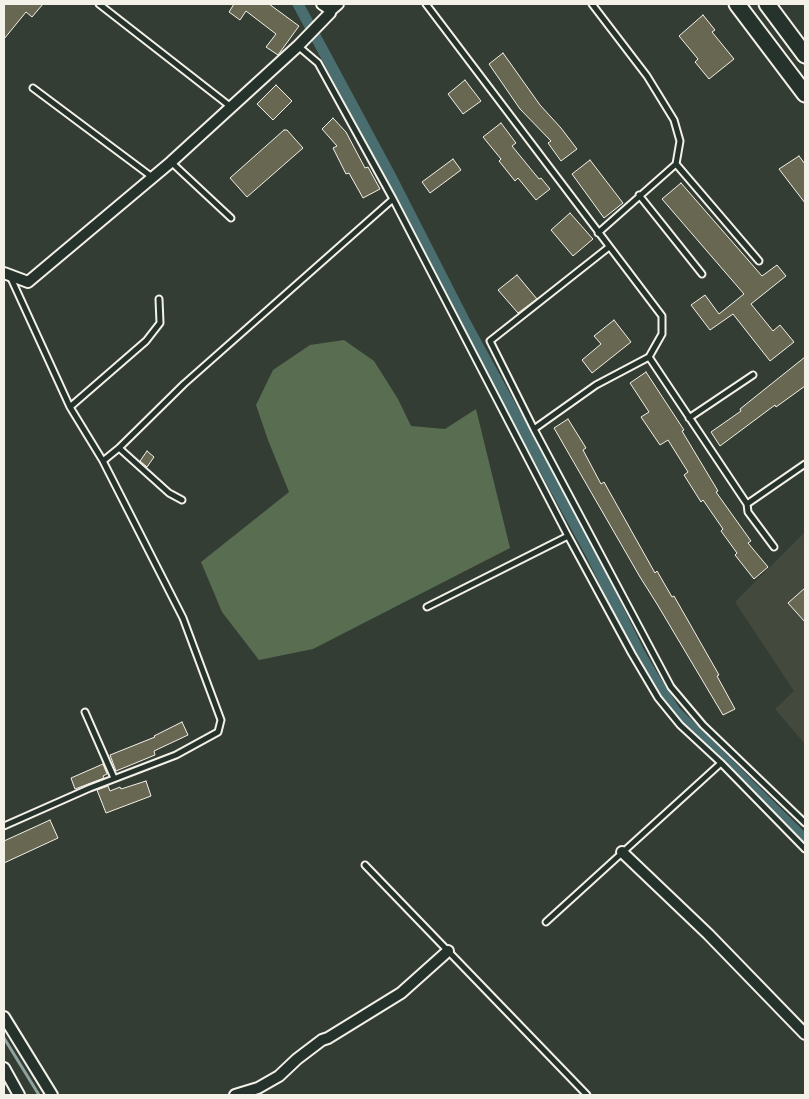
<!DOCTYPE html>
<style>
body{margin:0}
#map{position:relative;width:809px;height:1099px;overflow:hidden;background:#333d34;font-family:"Playpen Sans",sans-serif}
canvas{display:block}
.frame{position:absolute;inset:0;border:5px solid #f4f1e8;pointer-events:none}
</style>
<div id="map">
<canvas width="809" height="1099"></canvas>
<div class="frame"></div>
</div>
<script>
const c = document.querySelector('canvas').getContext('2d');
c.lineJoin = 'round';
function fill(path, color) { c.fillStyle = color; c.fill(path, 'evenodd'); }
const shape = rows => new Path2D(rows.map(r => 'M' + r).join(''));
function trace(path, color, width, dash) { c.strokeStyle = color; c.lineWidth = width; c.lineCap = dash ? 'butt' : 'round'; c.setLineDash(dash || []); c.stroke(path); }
const built = shape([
 [805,532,805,744,775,709,794,691,735,602]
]);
const green = shape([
 [344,340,374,361,398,399,411,426,445,429,476,409,510,548,313,649,259,660,222,612,201,562,289,492,268,440,256,405,273,370,310,345]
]);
const stream = shape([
 [4,1038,39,1095]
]);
const canal = shape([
 [298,4,390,175,466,324,591,554,639,652,654,678,675,711,805,840]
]);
const building = shape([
 [4,4,43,4,32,17,26,12,4,39,4,4],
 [234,4,269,4,299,26,278,55,266,47,276,34,246,11,240,20,229,12,234,4],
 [703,15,715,30,712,32,734,59,709,79,695,62,698,59,679,36,703,15],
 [503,53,540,105,561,128,577,149,561,161,548,143,551,141,520,109,489,64,503,53],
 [465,80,481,101,463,114,448,94,465,80],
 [276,85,292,101,273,120,257,104,276,85],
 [333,118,346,132,365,168,368,167,380,189,363,198,349,173,346,174,333,148,337,146,322,129,333,118],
 [501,123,516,143,512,146,539,179,541,178,550,189,536,200,518,178,515,181,499,161,501,159,483,137,501,123],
 [284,130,287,130,303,148,247,197,230,178,284,130],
 [799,156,805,164,805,203,779,169,799,156],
 [453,159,461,170,430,193,422,182,453,159],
 [590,160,623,203,604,218,572,174,590,160],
 [681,183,762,276,777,265,786,276,751,304,773,331,780,325,794,342,770,361,733,314,710,330,691,305,705,295,719,314,744,294,662,199,681,183],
 [570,213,593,239,573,256,551,230,570,213],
 [517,275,537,299,518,313,498,290,517,275],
 [614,320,631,342,592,373,582,360,601,344,594,336,614,320],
 [805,357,805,386,776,407,775,405,720,446,711,432,741,411,740,409,805,357],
 [646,372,684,430,682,431,718,491,716,492,751,541,748,543,768,567,754,579,735,555,737,553,721,531,723,529,703,500,701,502,684,475,688,472,668,440,660,445,641,417,649,412,630,383,646,372],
 [568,419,586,448,583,450,601,484,604,482,655,573,657,571,672,597,674,596,719,675,717,676,735,709,723,715,657,604,640,577,554,428,568,419],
 [147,451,154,457,147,467,140,461,147,451],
 [805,588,805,622,788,603,805,588],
 [182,722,188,735,154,751,155,755,116,771,110,755,155,737,154,736,182,722],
 [103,764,107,774,103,776,104,778,75,789,71,778,103,764],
 [146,781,151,796,106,813,97,790,108,786,110,791,120,787,121,789,146,781],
 [50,820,58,838,4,863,4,841,50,820]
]);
const service = shape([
 [99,4,231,107],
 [426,4,662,316,662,334,649,357,596,385,534,429],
 [592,4,647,76,674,120,680,141,676,164,759,261],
 [298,46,318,63,393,199,568,536,427,607],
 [33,88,152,177],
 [171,162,231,218],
 [639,195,702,274],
 [598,233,676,164],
 [609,247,490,341,534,429,671,687,703,725,805,823],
 [10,276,70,407,103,461],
 [649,357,747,504,748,512,774,547],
 [70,407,146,341,160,323,159,299],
 [689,418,753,375],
 [119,448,169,493,182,500],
 [747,504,805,464],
 [568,536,632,654,658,698,680,725,721,763,805,849],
 [85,712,114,778],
 [4,826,90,788,176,755,218,732,221,720,183,618,103,461,119,448,184,384,393,199],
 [365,865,587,1095],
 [546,922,721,763]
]);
const minor = shape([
 [322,4,331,10],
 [4,273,28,282,171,162,298,46,330,13,331,10,338,4],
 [622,852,708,934,805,1034],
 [4,1017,52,1095],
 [4,1068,19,1095],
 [235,1095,258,1088,279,1076,297,1059,322,1040,328,1038,401,993,448,951]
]);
const secondary = shape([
 [737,4,805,94],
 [767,4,805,55]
]);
fill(built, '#434a3d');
fill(green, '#596d51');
trace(stream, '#8ea29f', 3);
trace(canal, '#4a6e6f', 11);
fill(building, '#686752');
trace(building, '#f4f1e8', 1);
trace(service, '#f4f1e8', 9);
trace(minor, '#f4f1e8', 14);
trace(secondary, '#f4f1e8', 19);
trace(service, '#26332d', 5);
trace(minor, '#26332d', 10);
trace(secondary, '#26332d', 15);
</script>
